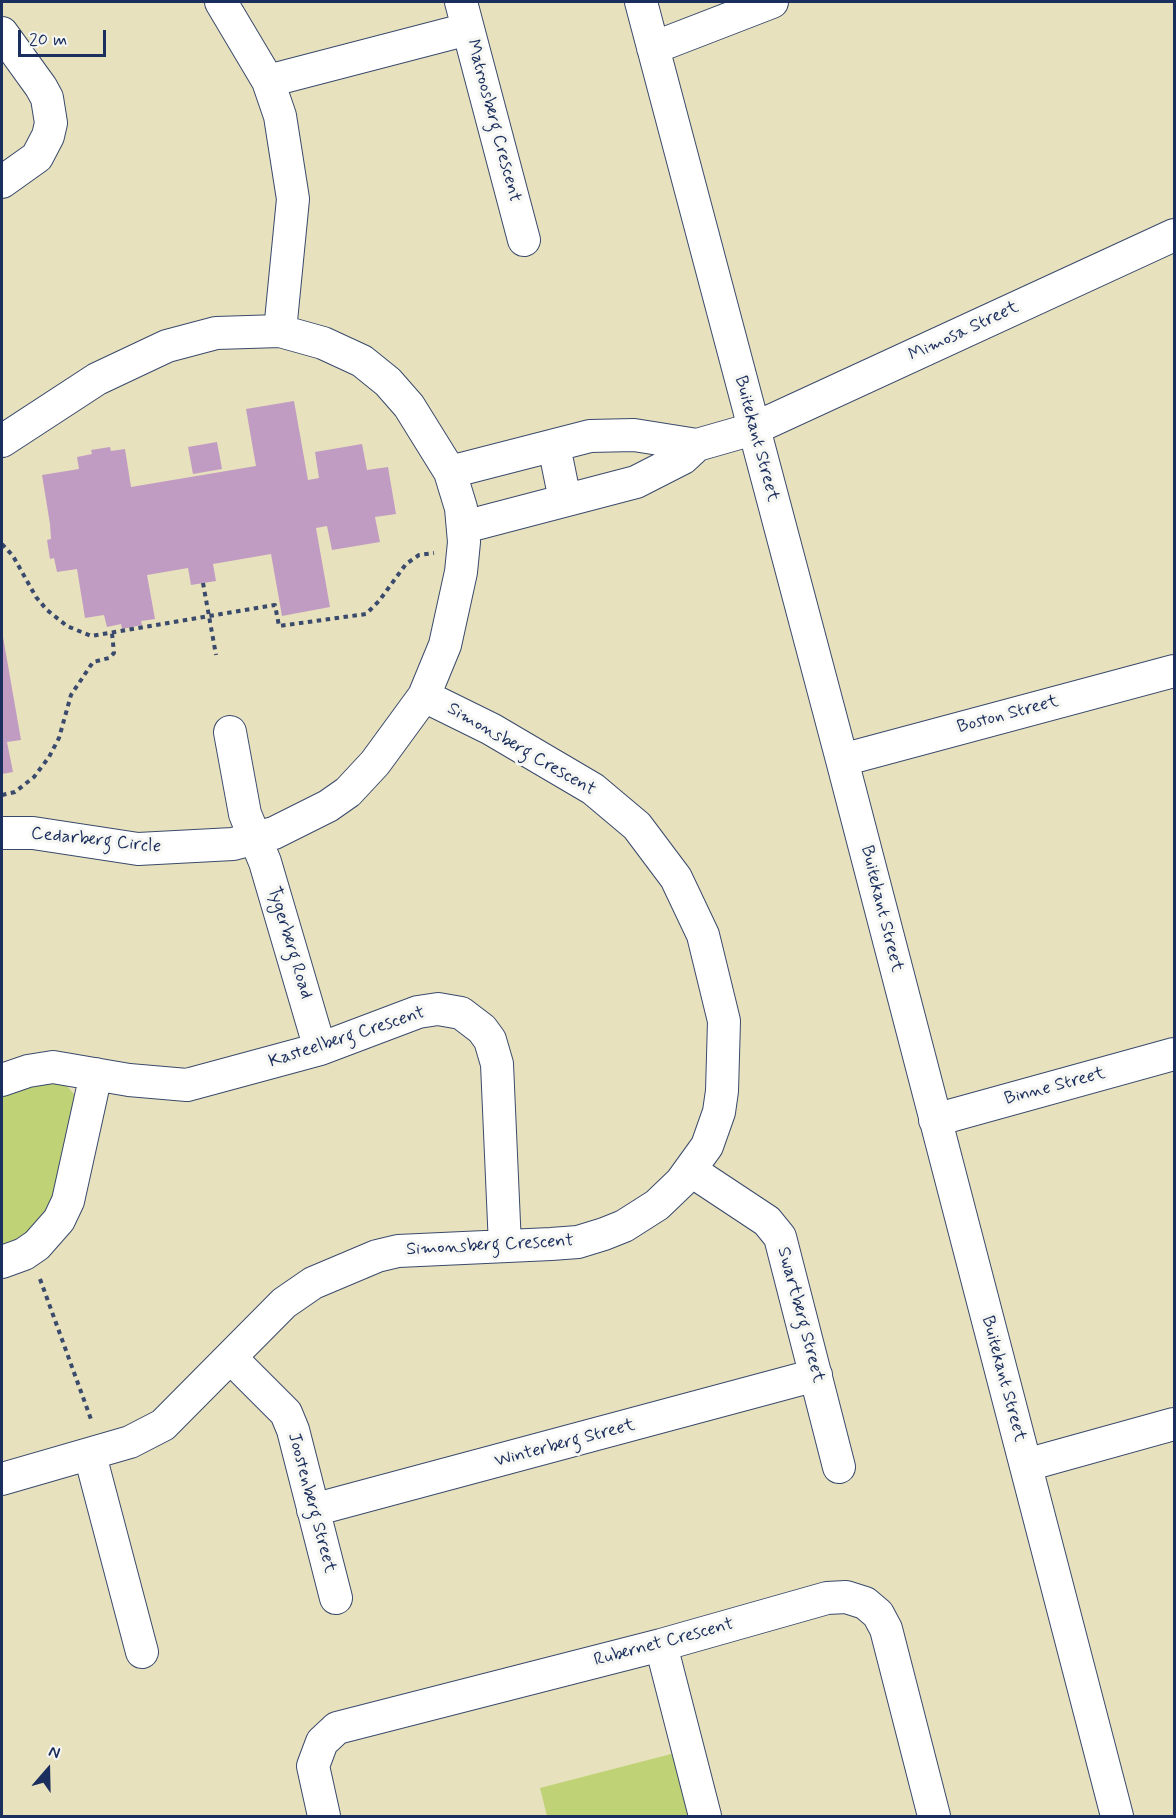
<!DOCTYPE html>
<style>
body{margin:0}
#map{position:relative;width:1176px;height:1818px;overflow:hidden;background:#e8e1bd;font-family:Mynerve,sans-serif}
canvas{display:block}
.frame{position:absolute;inset:0;border:3px solid #1b2f5e;pointer-events:none}
.north{position:absolute;left:18px;top:1740px;width:60px;height:60px;-webkit-text-stroke:4px #f6f6f2;paint-order:stroke;rotate:20deg;font-size:16px;font-weight:700;line-height:24px;text-align:center;color:#1b2f5e}
.north::after{content:'';display:block;margin:auto;width:21px;height:27px;background:#1b2f5e;clip-path:polygon(50% 0,100% 100%,50% 72%,0 100%)}
.scale{position:absolute;left:18px;top:30px;width:88px;height:27px;box-sizing:border-box;border:3px solid #1b2f5e;border-top:0;padding-left:8px;font-size:18px;line-height:21px;white-space:nowrap;color:#1b2f5e;-webkit-text-stroke:4px #f6f6f2;paint-order:stroke}
</style>
<div id="map">
<canvas width="1176" height="1818"></canvas>
<div class="frame"></div>
<div class="north">N</div>
<div class="scale">20 m</div>
</div>
<script>
const c = document.querySelector('canvas').getContext('2d');
c.lineJoin = 'round';
function fill(path, color) { c.fillStyle = color; c.fill(path, 'evenodd'); }
const shape = rows => new Path2D(rows.map(r => 'M' + r).join(''));
function trace(path, color, width, dash) { c.strokeStyle = color; c.lineWidth = width; c.lineCap = dash ? 'butt' : 'round'; c.setLineDash(dash || []); c.stroke(path); }
function drawText(font, color, halo, rows, align = 'center') {
  c.font = font + ' Mynerve,sans-serif'; c.lineWidth = 6; c.setLineDash([]); c.textBaseline = 'middle'; c.strokeStyle = halo; c.fillStyle = color; for (const [text, x, y, turn = 0] of rows) {
    c.save(); c.translate(x, y); c.rotate((+turn || 0) * Math.PI / 180); c.textAlign = isNaN(turn) ? turn : align; if (halo) c.strokeText(text, 0, 0); c.fillText(text, 0, 0); c.restore();
  }
}
const green = shape([
 [63,1082,75,1095,77,1105,58,1194,31,1234,2,1250,2,1092,27,1083],
 [675,1753,692,1816,547,1816,540,1788]
]);
const building = shape([
 [294,401,308,480,319,478,315,452,362,444,367,470,388,467,396,514,375,517,380,542,332,550,327,526,316,528,330,607,282,616,271,554,213,564,216,581,191,585,188,568,147,575,155,619,141,621,142,625,122,629,121,624,107,627,104,615,85,618,77,569,57,572,54,558,50,559,47,540,51,539,50,524,42,475,79,469,77,457,92,454,91,450,110,447,111,451,125,449,131,487,256,466,246,409],
 [217,442,222,469,193,474,188,447],
 [2,631,21,740,7,742,13,772,2,774]
]);
const path = shape([
 [2,544,13,556,36,597,47,610,67,626,91,636,275,605,279,626,366,614,379,601,406,564,419,555,434,553],
 [203,583,216,655],
 [2,795,15,792,34,777,49,757,59,738,71,695,93,662,109,658,114,653,112,633],
 [40,1279,92,1422]
]);
const minor = shape([
 [221,2,268,81,280,116,293,199,280,331],
 [461,2,524,240],
 [641,2,842,760,1117,1816],
 [2,33,41,87,47,98,51,123,48,136,37,157,2,182],
 [653,48,772,2],
 [268,81,468,29],
 [2,441,97,379,167,346,216,333,280,331,323,343,362,361,388,382,409,406,450,472,461,508,464,542,461,572,445,645,424,696,375,763,348,792,328,806,274,833,233,844,138,849,33,833,2,833],
 [554,446,565,500],
 [450,472,590,436,634,435,697,445,753,429,1174,235],
 [464,527,636,482,683,458,697,445],
 [230,732,245,814,265,862,320,1049],
 [842,760,1174,671],
 [2,1080,28,1071,53,1067,129,1080,187,1085,320,1049,418,1012,438,1009,461,1013,482,1029,490,1040,497,1064,505,1246],
 [935,1120,1174,1054],
 [690,1170,767,1221,780,1237,839,1467],
 [2,1262,24,1254,37,1245,59,1220,68,1201,96,1074],
 [231,1358,286,1413,293,1430,336,1598],
 [90,1455,142,1652],
 [1026,1465,1174,1424],
 [2,1479,130,1442,163,1425,284,1303,313,1283,377,1256,398,1251,551,1244,578,1242,604,1234,624,1226,657,1205,681,1182,707,1146,719,1112,722,1091,724,1021,703,935,676,878,637,826,593,789,491,729,424,696],
 [313,1510,816,1375],
 [661,1645,705,1816],
 [324,1816,313,1766,322,1742,337,1728,661,1645,827,1598,846,1597,865,1603,878,1614,886,1629,934,1816]
]);
const streetNames = [
 ["Matroosberg Crescent",493,121,75],
 ["Mimosa Street",964,332,-25],
 ["Buitekant Street",756,439,75],
 ["Boston Street",1008,715,-15],
 ["Simonsberg Crescent",521,750,30],
 ["Cedarberg Circle",96,841,6],
 ["Buitekant Street",881,909,76],
 ["Tygerberg Road",289,943,73],
 ["Kasteelberg Crescent",347,1038,-18],
 ["Binne Street",1055,1087,-15],
 ["Simonsberg Crescent",490,1246,-3],
 ["Swartberg Street",800,1315,75],
 ["Buitekant Street",1003,1379,75],
 ["Winterberg Street",565,1444,-15],
 ["Joostenberg Street",311,1503,75],
 ["Rubernet Crescent",664,1643,-15]
];
fill(green, '#bfd276');
fill(building, '#c09cc3');
trace(minor, '#3a4a6c', 34);
trace(path, '#3a4a6c', 4, [4.5, 4.5]);
trace(minor, '#fff', 32);
drawText('18px', '#1b2f5e', '#f6f6f2', streetNames);
</script>
